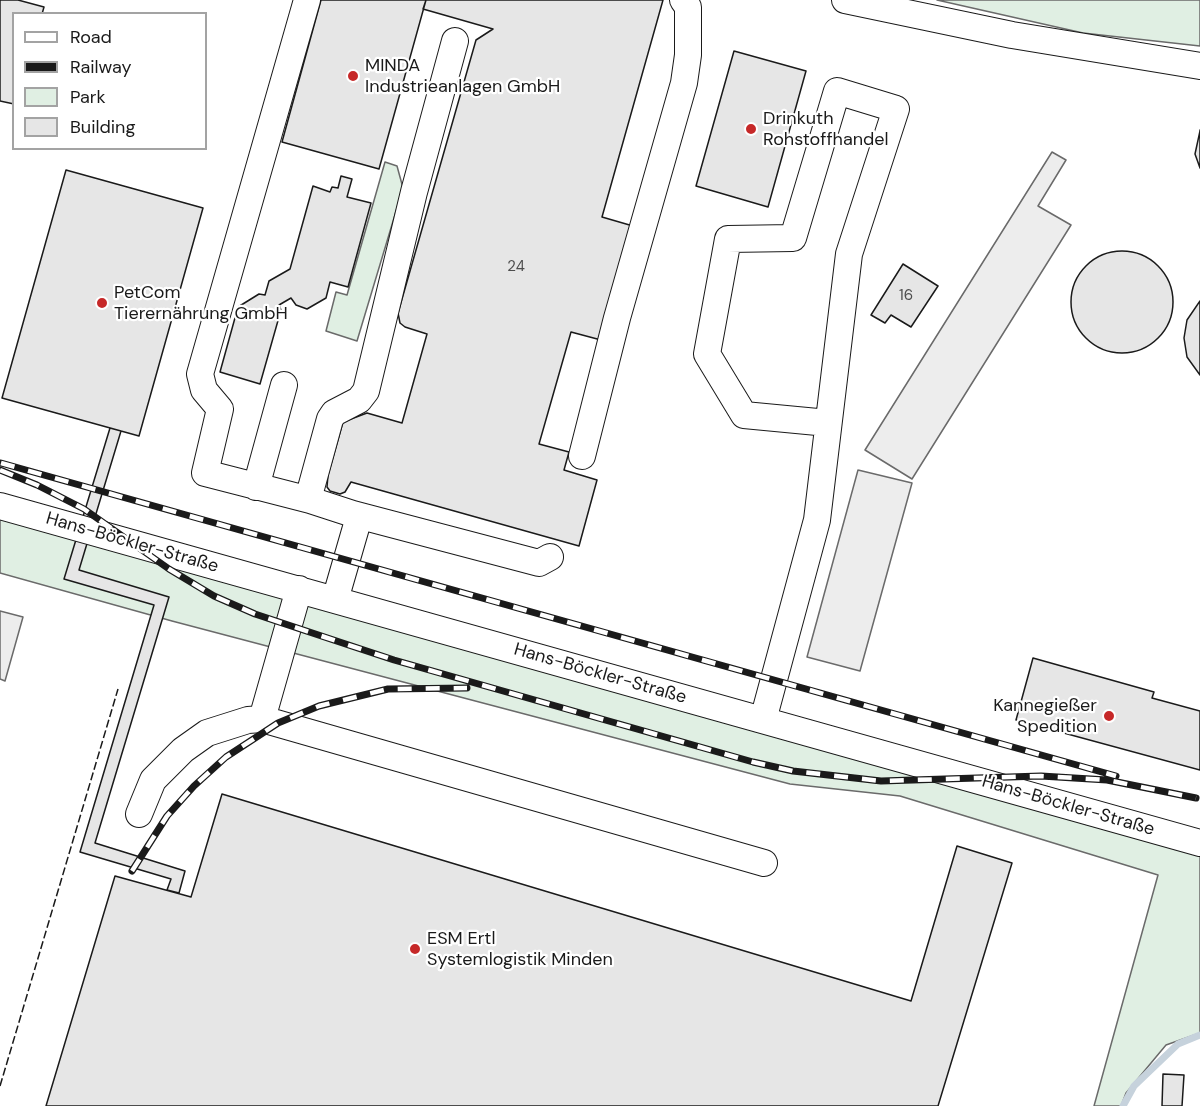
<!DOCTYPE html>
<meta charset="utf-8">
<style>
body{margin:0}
#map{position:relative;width:1200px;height:1106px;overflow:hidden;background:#fff;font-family:"DM Sans",sans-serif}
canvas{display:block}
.legend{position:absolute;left:12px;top:12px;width:195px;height:138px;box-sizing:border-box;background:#fff;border:2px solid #a3a3a3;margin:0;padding:8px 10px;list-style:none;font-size:18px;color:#1a1a1a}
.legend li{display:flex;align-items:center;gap:12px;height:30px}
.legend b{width:30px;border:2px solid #a3a3a3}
</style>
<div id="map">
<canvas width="1200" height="1106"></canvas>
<ul class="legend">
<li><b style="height:8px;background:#fff"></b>Road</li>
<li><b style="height:8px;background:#1a1a1a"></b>Railway</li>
<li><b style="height:16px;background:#e0efe3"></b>Park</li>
<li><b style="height:16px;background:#e6e6e6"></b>Building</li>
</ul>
</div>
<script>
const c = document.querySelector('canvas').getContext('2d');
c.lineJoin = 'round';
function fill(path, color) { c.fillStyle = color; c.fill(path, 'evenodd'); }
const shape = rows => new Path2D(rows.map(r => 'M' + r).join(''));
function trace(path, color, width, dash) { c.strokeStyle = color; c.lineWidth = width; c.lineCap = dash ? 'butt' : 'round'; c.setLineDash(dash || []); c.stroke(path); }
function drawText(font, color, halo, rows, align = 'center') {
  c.font = font + ' "DM Sans",sans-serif'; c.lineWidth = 4.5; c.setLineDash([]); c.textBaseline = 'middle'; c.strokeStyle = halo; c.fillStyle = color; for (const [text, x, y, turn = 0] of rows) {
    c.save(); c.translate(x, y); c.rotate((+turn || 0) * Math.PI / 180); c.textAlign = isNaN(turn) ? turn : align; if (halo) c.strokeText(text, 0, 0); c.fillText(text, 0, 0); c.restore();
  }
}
const green = shape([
 [937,0,1200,0,1200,46,1083,33,937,0],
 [385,162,397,166,403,188,357,341,326,331,336,292,347,295,385,162],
 [0,518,1200,855,1200,1033,1166,1045,1126,1093,1121,1106,1094,1106,1158,875,900,796,790,784,172,621,0,573,0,518]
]);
const parking = shape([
 [1052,152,1066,160,1038,206,1071,225,912,479,865,450,1052,152],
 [858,470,912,483,860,671,807,657,858,470],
 [0,611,23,617,5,681,0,679,0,611]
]);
const stream = shape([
 [1123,1106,1134,1086,1178,1044,1200,1035]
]);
const building = shape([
 [0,0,18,0,44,7,42,14,14,14,14,104,0,101,0,0],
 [321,0,426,0,379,169,282,142,321,0],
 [426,0,663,0,602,217,633,226,601,340,571,332,539,444,569,452,564,470,597,480,579,546,351,482,345,492,340,494,330,491,327,487,328,475,343,422,367,413,402,423,427,334,405,327,400,323,398,313,476,40,493,29,423,9,426,0],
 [734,51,806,71,768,207,696,186,734,51],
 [1200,131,1200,130,1200,168,1195,154,1200,131],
 [66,170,203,208,139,436,2,398,66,170],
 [341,176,352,179,347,197,371,203,348,287,330,282,326,298,307,309,296,305,291,298,279,305,281,310,260,384,220,372,238,307,259,294,265,295,269,281,290,269,313,186,330,192,332,187,338,188,341,176],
 '1071 302a51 51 0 1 1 102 0a51 51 0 1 1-102 0Z',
 [903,264,938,286,911,327,891,315,885,323,871,315,903,264],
 [1200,301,1200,375,1187,357,1184,338,1187,320,1200,301],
 [110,428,121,431,79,570,169,597,95,843,185,871,179,893,167,890,171,879,80,852,154,605,64,579,110,428],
 [1033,658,1154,692,1152,698,1200,711,1200,770,1016,720,1033,658],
 [222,794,911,1001,957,846,1012,863,938,1106,46,1106,115,876,191,897,222,794],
 [1163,1074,1184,1075,1182,1106,1162,1106,1163,1074]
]);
const minor = shape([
 [307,0,200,374,204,390,220,409,205,473,310,500],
 [845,0,1012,35,1200,66],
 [582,456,617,318,684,83,688,55,688,7,683,0],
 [256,487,284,385],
 [0,506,1200,843],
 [353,514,539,563,550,557],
 [299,589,262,719,764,863],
 [335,600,357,524,353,514,310,500,310,492,330,419,334,413,359,400,366,391,414,192,455,41],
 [763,720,817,520,849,254,896,109,837,91,793,238,728,239,707,354,744,415,828,423],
 [139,814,153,780,183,750,207,733,248,720,262,719]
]);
const rail = shape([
 [1,463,1116,776],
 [0,470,37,485,84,509,169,569,214,596,255,614,394,660,753,762,793,771,881,781,1041,776,1107,780,1196,798],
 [132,871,167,816,194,786,226,757,278,723,319,706,388,689,467,688]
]);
const fence = shape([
 [0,1086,118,689]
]);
const markers = [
 [353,76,6,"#c62828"],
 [751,129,6,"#c62828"],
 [102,303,6,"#c62828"],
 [1109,716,6,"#c62828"],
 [415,949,6,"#c62828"]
];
const numberNames = [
 ["24",516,267],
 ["16",906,296]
];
const poiNames = [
 ["MINDA",365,66],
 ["Industrieanlagen GmbH",365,87],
 ["Drinkuth",763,119],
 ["Rohstoffhandel",763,140],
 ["PetCom",114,293],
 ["Tierernährung GmbH",114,314],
 ["Kannegießer",1097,706,"right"],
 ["Spedition",1097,727,"right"],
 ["ESM Ertl",427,939],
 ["Systemlogistik Minden",427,960]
];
const streetNames = [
 ["Hans-Böckler-Straße",132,543,16],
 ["Hans-Böckler-Straße",600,674,16],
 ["Hans-Böckler-Straße",1068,806,16]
];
fill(green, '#e0efe3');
trace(green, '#6a6a6a', 1.5);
fill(parking, '#ededed');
trace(parking, '#6a6a6a', 1.5);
trace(stream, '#c6d2dc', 7);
fill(building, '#e6e6e6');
trace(building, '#1a1a1a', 1.5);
trace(minor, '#1a1a1a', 28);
trace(minor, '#fff', 26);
trace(rail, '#1a1a1a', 7);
trace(rail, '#fff', 4.5, [14]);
trace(fence, '#1a1a1a', 1.5, [8, 3]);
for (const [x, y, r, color] of markers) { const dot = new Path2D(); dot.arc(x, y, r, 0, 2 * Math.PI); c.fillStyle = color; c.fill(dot); trace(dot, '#fff', 2); }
drawText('15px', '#4d4d4d', null, numberNames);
drawText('18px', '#1a1a1a', '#fff', poiNames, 'left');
drawText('18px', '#1a1a1a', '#fff', streetNames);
</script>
